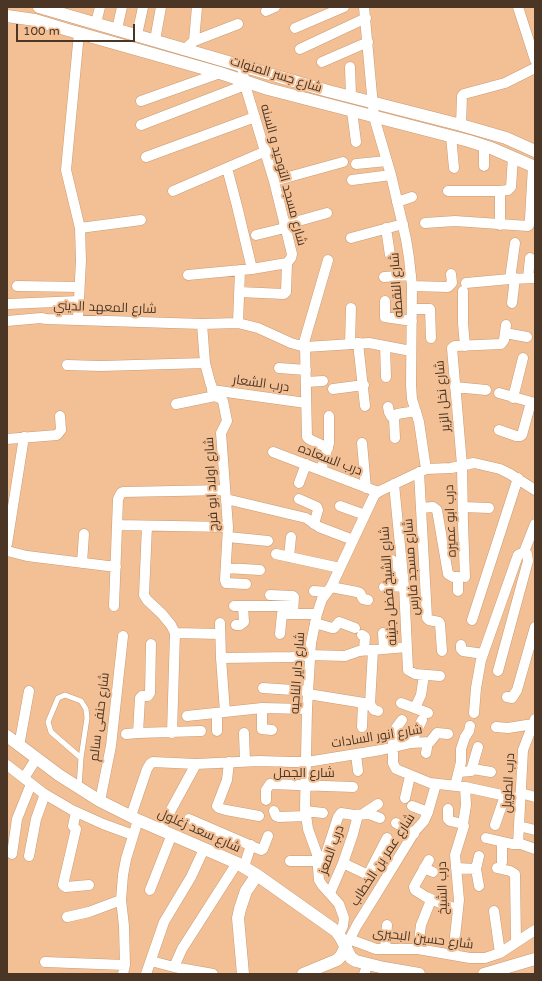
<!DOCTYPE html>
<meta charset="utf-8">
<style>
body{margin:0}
#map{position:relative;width:542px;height:981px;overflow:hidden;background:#f3c096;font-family:"Varela Round",sans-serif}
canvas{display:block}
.frame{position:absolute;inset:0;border:8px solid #4b3625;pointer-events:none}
.scale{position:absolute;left:16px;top:24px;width:119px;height:18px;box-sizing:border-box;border:2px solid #4b3625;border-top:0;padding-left:5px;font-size:12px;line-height:14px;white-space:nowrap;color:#4b3625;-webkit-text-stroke:3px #f3c096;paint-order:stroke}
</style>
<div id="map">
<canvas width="542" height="981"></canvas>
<div class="frame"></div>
<div class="scale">100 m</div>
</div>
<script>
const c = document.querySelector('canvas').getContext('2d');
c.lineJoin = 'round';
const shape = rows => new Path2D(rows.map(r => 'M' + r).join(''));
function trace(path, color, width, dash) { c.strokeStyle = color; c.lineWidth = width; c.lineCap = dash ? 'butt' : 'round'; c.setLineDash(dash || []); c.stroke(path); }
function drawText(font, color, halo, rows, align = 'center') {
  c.font = font + ' "Varela Round",Cairo,sans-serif'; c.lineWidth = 4; c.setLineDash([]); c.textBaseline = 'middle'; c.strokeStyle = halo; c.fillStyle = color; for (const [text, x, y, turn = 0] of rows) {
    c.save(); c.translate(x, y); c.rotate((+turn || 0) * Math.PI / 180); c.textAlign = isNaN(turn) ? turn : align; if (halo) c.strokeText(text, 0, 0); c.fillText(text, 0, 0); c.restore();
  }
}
const service = shape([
 [79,787,81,758,87,718,86,709,81,701,65,695,58,698,48,722,51,732,81,758]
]);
const minor = shape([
 [364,7,374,117,391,175,406,239,409,258,412,286,411,385,412,399,419,422,426,469],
 [518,7,535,60],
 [266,11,275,7],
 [96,23,100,7],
 [295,28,344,7],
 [117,29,122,7],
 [137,35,143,7],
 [155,40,161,7],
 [194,41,197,7],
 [300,49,366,18],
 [184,50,194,41,238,24],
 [322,62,368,42],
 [350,67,351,96],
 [141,101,220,73],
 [352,111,356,142],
 [141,125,245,85],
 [461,125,462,96,464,94,505,83,535,68],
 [451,136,454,168],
 [484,145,484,166],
 [146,157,255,117],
 [356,164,387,161],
 [227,168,237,206,252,269],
 [352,180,391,175],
 [274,181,343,162],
 [173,191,266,151],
 [448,191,500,191,508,190,511,187,513,157],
 [500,191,500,225],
 [397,202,412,197],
 [425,223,455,221,528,226,529,225,530,219,533,166],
 [284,225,327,213],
 [80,228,141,220],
 [386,228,390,255],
 [256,235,285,228],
 [351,238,403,224],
 [188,275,252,269,287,263,291,258,292,254,274,181,245,85,242,66],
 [384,277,411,275],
 [528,278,530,258],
 [510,279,515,243],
 [466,283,510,279,535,278],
 [17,286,79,287],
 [412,286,448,287,452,283,451,274],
 [463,291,463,323,465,346],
 [239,292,284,294,286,292,287,263],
 [385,301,385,317,412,321],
 [512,303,515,278],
 [8,304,79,301],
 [412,309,430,309,431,338],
 [78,319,81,260,80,228,66,170,79,33],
 [7,321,41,318,46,319,202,324,238,323,258,328,291,343,305,347,369,343,411,351],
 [238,323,240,270],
 [202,324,205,363,210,382,215,396,220,398,223,401,227,421,221,433,228,527,225,580,226,583,246,584],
 [505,333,527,337],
 [358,343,365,406],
 [350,344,351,308],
 [303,346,328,260],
 [385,346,386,377],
 [305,347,307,437,309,439,328,448],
 [67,365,101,366,205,363],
 [279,368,306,370],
 [306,382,323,381],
 [455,387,486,390],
 [333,389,364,385],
 [212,390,306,403],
 [499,393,535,403],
 [513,398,523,358],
 [176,404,215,396],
 [388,407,389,412,391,416,394,418],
 [499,430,516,436,520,436,522,435,531,402],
 [395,438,394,418,397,414,416,411],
 [7,439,57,435,61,430,60,416],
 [362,443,366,488],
 [273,452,378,492],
 [321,470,329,443,329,416],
 [419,472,427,618,429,620,439,622,440,624,442,651],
 [299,483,306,464],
 [394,484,404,586,408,670,415,674,440,676],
 [226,499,306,518,319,527,353,540],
 [299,499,317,507,318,510,314,524],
 [340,506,365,515],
 [463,507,489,508],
 [421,508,433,507,437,510,448,574,453,577,458,577,458,591],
 [117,525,228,527],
 [147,526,144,595,147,600,162,614,171,625,175,633,172,733],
 [228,537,268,541],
 [7,544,24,437],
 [7,551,27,556,116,567],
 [524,552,535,524],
 [276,554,340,568],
 [289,557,291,537],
 [392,560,394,574,403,575],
 [82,563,84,534],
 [226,568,260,570],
 [465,577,463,524,462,465,452,348,455,346,501,344,504,340,506,325],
 [331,587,357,592,360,593,363,599,368,600],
 [384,587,404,586],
 [314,591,327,592],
 [270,595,293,596,294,597,293,612],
 [114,606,118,499,121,493,123,492,225,490],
 [234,606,293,606],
 [472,620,518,478],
 [220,623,221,658,225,712],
 [315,623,332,628,334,628,339,622,355,628],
 [236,625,240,625,244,622,243,606],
 [175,633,220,634],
 [383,633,384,649],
 [280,634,282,614,317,614],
 [362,635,365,637,364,650],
 [151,644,150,693,148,696,142,696,140,698,138,733,201,731],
 [461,645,461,649,463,651,483,654],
 [221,658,292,657,310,655,345,656,359,651,407,647],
 [498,671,528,561,527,554,524,552],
 [263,688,308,691],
 [308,694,370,704,374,710,378,711],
 [507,697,512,698,517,690,535,627],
 [401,703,428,713],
 [370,704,373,650],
 [262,708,262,729,272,730],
 [415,708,421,695,424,675],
 [217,713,217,731],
 [474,713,476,688,481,660,518,555,524,552],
 [187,716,262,708,307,709],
 [402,720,396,728,393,737,393,763,396,769,430,783,465,787,520,799],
 [362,727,363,703],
 [496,727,508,728,533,724],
 [244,733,245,761],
 [126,734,138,733],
 [411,743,422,720],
 [19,746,29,691],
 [426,753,428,742],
 [356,754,358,771],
 [229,762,227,780,217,806,219,808,226,810,259,816],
 [7,765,43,793,72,810,103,824,133,835],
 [473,769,491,772],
 [459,772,471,771,478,747],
 [24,778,36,759],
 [455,786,461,762,461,749,465,737,469,731,470,726],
 [521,793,535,797],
 [405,798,410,776],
 [266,800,266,790,270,784,353,787],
 [100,801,111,746,123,636],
 [412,806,428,812],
 [448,809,448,819,450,821,463,824,464,826,455,855,459,900,453,955],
 [274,811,276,816,279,817,306,816],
 [305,811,323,813],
 [76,812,73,826,76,829,63,885,66,887,89,885],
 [363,814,378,804],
 [131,816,147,769,150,764,153,762,196,764,259,761,292,762,307,762,381,750,411,743,430,742,437,733,448,734],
 [189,819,261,850,263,849,268,836],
 [396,823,414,834],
 [463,824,466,805,465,787],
 [495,825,505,796],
 [519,826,535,830],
 [160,830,196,764],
 [486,838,512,844,521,844,535,849],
 [518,844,523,750,535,719],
 [12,854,17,819,31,784],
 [29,856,36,819,45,794],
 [429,860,416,883,414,887,415,890,426,897,458,910],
 [290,861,318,861,325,857,338,817,341,813,354,815,369,814,380,818],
 [502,862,502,842],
 [343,863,368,875,387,838],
 [244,867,251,845],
 [424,868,433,872],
 [456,868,476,869],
 [497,868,510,871,515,874,516,942],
 [479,886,476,869,479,856],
 [150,890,172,834],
 [330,893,343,863,353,834,358,815],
 [494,911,500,953],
 [67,917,89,912,121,900],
 [339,934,343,926,344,918,339,904,322,885,319,880,317,854,308,829,305,808,307,709,311,643,317,614,322,599,331,587,372,500,375,494,382,490,426,469,451,468,474,463,500,469,510,474,535,490],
 [349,939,376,949,418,949,470,958,485,958,500,953,535,930],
 [346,946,357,925,375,896,415,831,424,821,428,812,436,784],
 [385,949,387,925],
 [418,949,421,925,431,900],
 [151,961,174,967,213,974],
 [45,962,125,965],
 [174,967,182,949,237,863],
 [123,974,125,965,124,926,121,900,123,875,126,859,138,820],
 [146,974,164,922,191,877,204,849],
 [364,974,368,964]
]);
const tertiary = shape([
 [39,7,328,91,461,125,506,138,535,151],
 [7,16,35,20,68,30,220,73,268,89,469,141,491,148,535,167],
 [7,736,59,775,100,801,138,820,237,863,257,875,336,931,341,938,351,958,356,961,384,968,419,974],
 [243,974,238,918,240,909,246,891,257,875],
 [303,974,337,960,341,956,345,948],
 [484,974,535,959]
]);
const streetNames = [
 ["شارع جسر المنوات",276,75,17],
 ["شارع مسجد التوحيد و السنه",283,175,75],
 ["شارع النقطه",397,285,-94],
 ["شارع المعهد الديني",105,308,2],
 ["درب الشعار",261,384,8],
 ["شارع نخل الزير",443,396,-95],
 ["درب السعاده",330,460,21],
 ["شارع اولاد ابو فرج",212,484,-93],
 ["درب ابو عميره",451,521,-92],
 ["شارع مسجد فارس",412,567,-94],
 ["شارع الشيخ فضل جنينه",389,586,-94],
 ["شارع داير الناحيه",298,673,-86],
 ["شارع حنفى سالم",100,717,-83],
 ["شارع انور السادات",377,737,-9],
 ["شارع الجمل",304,774],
 ["درب الطويل",509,783,-87],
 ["شارع سعد زغلول",199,831,24],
 ["درب المعز",332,850,-70],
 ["شارع عمر بن الخطاب",383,860,-57],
 ["درب الشيخ",443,888,-91],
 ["شارع حسين البحيرى",423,939,7]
];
trace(service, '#ca9a70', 6);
trace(minor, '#ca9a70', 11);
trace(tertiary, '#ca9a70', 13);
trace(service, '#fff', 5);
trace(minor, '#fff', 10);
trace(tertiary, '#fff', 12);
drawText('13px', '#4b3625', '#f3c096', streetNames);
</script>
